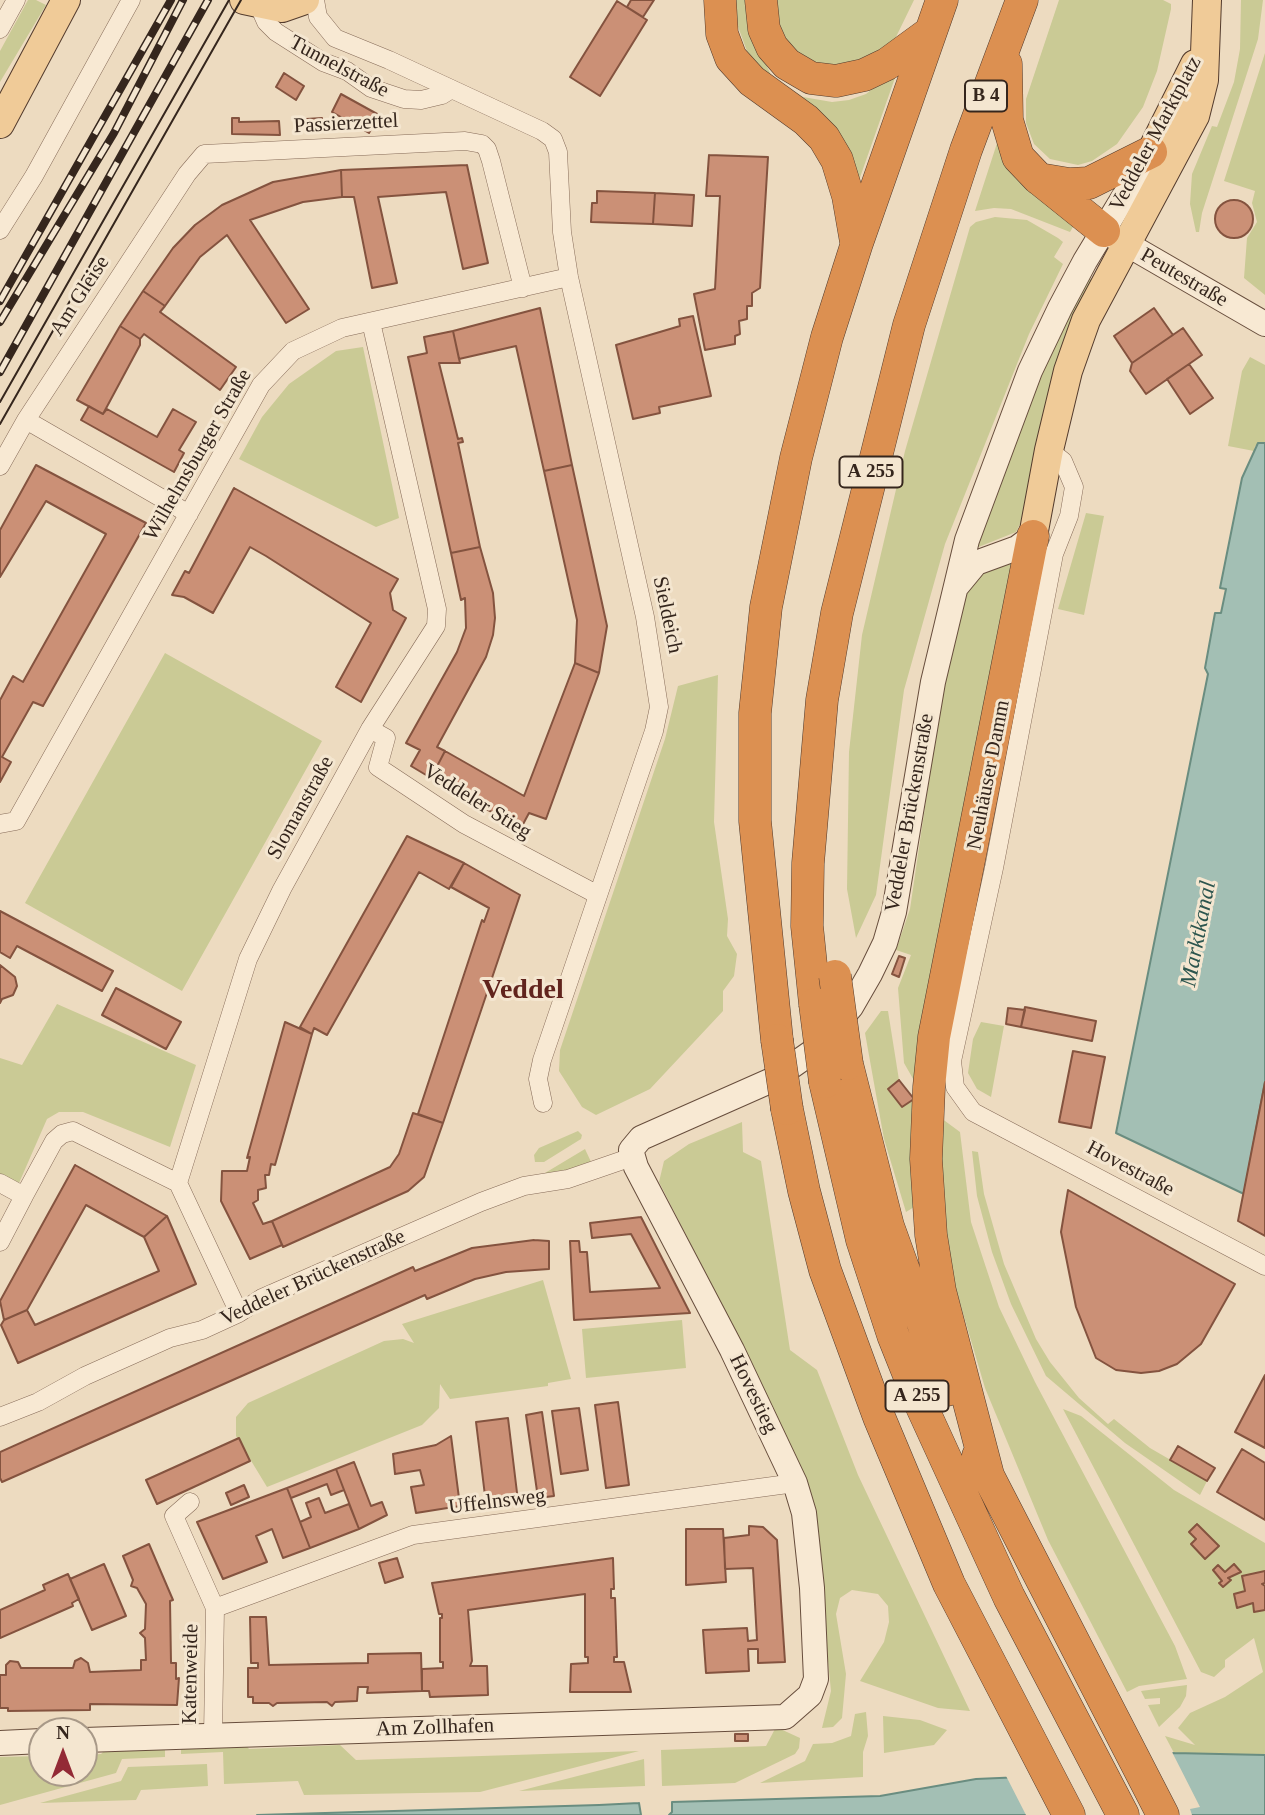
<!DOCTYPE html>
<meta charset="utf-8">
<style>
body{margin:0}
#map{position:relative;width:1265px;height:1815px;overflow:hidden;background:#eddbc0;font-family:Georgia,serif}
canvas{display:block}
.north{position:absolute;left:28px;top:1717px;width:70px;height:70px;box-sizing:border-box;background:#f4e6d0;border:2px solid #a89988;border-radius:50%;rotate:0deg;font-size:19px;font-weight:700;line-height:28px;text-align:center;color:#35261d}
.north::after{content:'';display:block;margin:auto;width:24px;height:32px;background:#932a36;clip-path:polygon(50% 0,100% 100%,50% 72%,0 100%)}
</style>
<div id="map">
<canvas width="1265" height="1815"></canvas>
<div class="north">N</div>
</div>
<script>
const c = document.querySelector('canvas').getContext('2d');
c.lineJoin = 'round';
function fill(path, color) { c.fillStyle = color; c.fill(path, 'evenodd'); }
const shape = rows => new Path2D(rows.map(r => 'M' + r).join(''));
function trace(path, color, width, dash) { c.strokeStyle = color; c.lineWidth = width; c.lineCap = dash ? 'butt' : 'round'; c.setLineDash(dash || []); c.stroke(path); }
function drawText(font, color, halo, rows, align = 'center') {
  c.font = font + ' Georgia,serif'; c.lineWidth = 6; c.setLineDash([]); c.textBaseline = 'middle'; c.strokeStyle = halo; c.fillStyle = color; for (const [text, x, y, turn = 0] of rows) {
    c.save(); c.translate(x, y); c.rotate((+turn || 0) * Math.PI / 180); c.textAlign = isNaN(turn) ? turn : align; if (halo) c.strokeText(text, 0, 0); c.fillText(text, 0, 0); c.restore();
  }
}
const green = shape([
 [28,0,36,0,46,5,0,82,0,51],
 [734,0,751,0,759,50,772,77,803,97,832,102,849,100,866,94,891,74,896,75,857,186,748,54,736,21],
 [771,0,914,0,896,37,880,55,825,69,788,50],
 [1059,0,1163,0,1171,4,1171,9,1157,71,1143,107,1117,144,1092,161,1078,165,1050,159,1034,144,1026,123,1026,99],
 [1241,0,1263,0,1258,39,1202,213,1199,232,1196,232,1190,204,1192,174,1212,126,1217,127,1234,82,1240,49],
 [1265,53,1265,295,1244,278,1247,238,1257,222,1252,203,1255,191,1224,181],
 [1000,134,1077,220,1070,232,1011,209,994,208,975,211],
 [995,217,1027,220,1058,238,1063,242,1054,257,1063,264,1029,334,945,544,904,690,876,895,856,938,847,889,849,752,862,635,905,451,970,227,976,222],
 [1083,275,1093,280,1027,510,1016,532,976,548,1003,453],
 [363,347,399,518,376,527,239,459,262,417,289,384,336,351],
 [1250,357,1265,365,1265,443,1255,446,1254,451,1228,446,1242,371],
 [1086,513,1104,516,1084,615,1058,609],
 [1016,559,916,1084,904,1063,898,988,911,955,896,950,910,909,944,677,968,585,984,569],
 [165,653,322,741,182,991,25,903],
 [718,675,714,822,728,919,727,936,737,954,734,976,723,991,723,1011,650,1089,596,1115,582,1107,559,1071,560,1050,665,739,678,686],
 [57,1004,196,1065,170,1147,83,1112,59,1112,47,1119,19,1183,0,1174,0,1058,22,1065],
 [881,1011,888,1011,899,1080,888,1089,902,1107,914,1099,919,1204,906,1212,884,1139,865,1033],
 [981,1022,1004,1026,991,1097,977,1089,968,1073,973,1039],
 [941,1118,960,1132,971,1222,999,1307,1035,1382,1175,1646,1187,1679,1139,1686,1127,1692,1048,1540,985,1388,952,1276,942,1206],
 [742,1122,743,1152,761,1161,790,1350,817,1370,858,1475,970,1711,938,1708,860,1681,884,1642,889,1622,888,1606,878,1594,852,1590,840,1598,836,1614,846,1674,842,1718,833,1727,822,1728,831,1691,813,1512,735,1331,659,1182,664,1161,689,1144],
 [578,1131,582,1135,581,1139,544,1162,535,1162,534,1155,539,1148],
 [585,1149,592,1164,544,1175,545,1173],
 [972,1151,978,1152,984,1194,1004,1264,1036,1339,1050,1362,1079,1398,1108,1424,1114,1419,1150,1448,1207,1481,1200,1495,1125,1443,1046,1376,1011,1304,992,1252,977,1196],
 [543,1280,571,1379,548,1383,548,1386,450,1399,440,1384,439,1408,422,1425,267,1487,236,1436,236,1417,248,1403,384,1341,403,1339,414,1343,402,1324],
 [682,1320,686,1368,586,1378,582,1329],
 [1063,1409,1081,1416,1174,1490,1265,1543,1265,1755,1174,1753,1165,1736,1195,1745,1178,1728,1190,1713,1225,1697,1263,1672,1254,1638,1225,1660,1225,1667,1214,1677,1201,1672],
 [1187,1685,1186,1696,1180,1707,1159,1727,1148,1705,1160,1704,1160,1698,1145,1699,1141,1691],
 [866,1712,868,1736,863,1752,863,1777,760,1783,805,1761,813,1744,832,1743,851,1736,855,1714],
 [883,1716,920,1720,947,1730,934,1745,884,1753],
 [776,1727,800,1738,799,1748,795,1754,735,1783,662,1786,661,1750,766,1746],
 [244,1743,249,1749,340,1745,356,1760,639,1751,480,1792,304,1795,298,1781,224,1784,223,1752,181,1754,181,1745],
 [165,1745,165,1757,122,1759,116,1773,0,1805,0,1757,42,1756,42,1773,84,1773,84,1755,101,1754,106,1749],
 [644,1759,645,1786,519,1791],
 [207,1764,208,1786,141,1790,136,1800,40,1803,121,1781,128,1767]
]);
const water = shape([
 [1258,443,1265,443,1265,1082,1244,1194,1116,1133,1208,674,1205,668,1215,613,1221,613,1226,589,1220,588,1242,478,1258,443],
 [1174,1753,1265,1755,1265,1815,669,1815,672,1812,672,1802,880,1796,976,1779,1092,1774,1174,1753],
 [639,1803,641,1815,257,1815,599,1805,639,1803]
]);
const pier = shape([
 [1171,1750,1200,1807,1190,1809,1192,1815,1026,1815,1005,1774,1092,1770]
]);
const building = shape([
 [631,0,654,0,643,17,627,7,631,0],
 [617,1,647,20,600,96,570,77,617,1],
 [284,73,304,86,296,100,276,87,284,73],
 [341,94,379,115,369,133,332,112,341,94],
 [232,118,239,118,239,122,279,121,280,135,232,134,232,118],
 [322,118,322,131,306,131,306,119,322,118],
 [709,155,768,157,760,288,752,293,752,306,747,306,747,319,739,321,740,334,735,336,735,344,705,350,694,294,715,289,720,196,706,196,709,155],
 [467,165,488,263,463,269,446,192,378,197,397,283,372,288,354,197,342,197,341,170,467,165],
 [341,170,342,197,303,202,250,220,309,309,286,323,227,235,200,257,165,306,143,291,173,248,195,225,222,205,273,182,341,170],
 [597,191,655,193,653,224,591,222,592,203,597,203,597,191],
 [655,193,694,195,692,226,653,224,655,193],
 '1215 219a19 19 0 1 1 38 0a19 19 0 1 1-38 0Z',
 [143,291,165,306,160,312,236,367,220,390,144,334,140,339,120,326,143,291],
 [540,308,572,465,544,471,516,346,459,359,453,331,540,308],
 [1154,308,1173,335,1132,363,1114,336,1154,308],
 [693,316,711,396,659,407,660,413,633,419,616,345,680,326,679,319,693,316],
 [120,326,140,339,140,345,103,414,77,400,120,326],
 [1183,328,1202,355,1146,394,1130,371,1132,363,1183,328],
 [453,331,460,363,439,363,458,439,462,438,463,442,458,443,480,547,451,553,408,357,427,353,424,337,453,331],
 [1189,364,1213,398,1190,414,1167,379,1189,364],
 [89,406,103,414,107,409,157,437,173,409,196,422,179,450,184,453,174,472,81,420,89,406],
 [36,465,146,523,43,706,33,702,2,757,11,762,0,782,0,700,13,676,23,682,106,534,46,501,0,577,0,530,36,465],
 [572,465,607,626,599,673,575,663,577,620,544,471,572,465],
 [234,488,398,579,390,593,393,610,406,618,361,702,336,687,371,623,266,556,250,547,213,613,184,597,172,595,185,571,189,573,234,488],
 [480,547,493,593,495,618,493,635,486,657,437,747,445,751,431,778,411,766,420,750,406,743,457,652,466,628,465,598,461,600,451,553,480,547],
 [575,663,599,673,546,819,529,813,521,828,459,794,458,796,450,792,450,788,431,778,445,751,524,796,575,663],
 [407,836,464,863,449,889,419,872,327,1035,314,1028,312,1034,300,1027,407,836],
 [464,863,520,895,443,1123,418,1114,482,920,484,922,489,908,451,887,464,863],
 [0,911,113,971,102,991,17,946,10,958,0,952,0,911],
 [899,956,905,958,899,977,892,974,899,956],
 [0,965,15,977,17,986,13,995,2,999,0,1003,0,965],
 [116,988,181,1022,166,1049,102,1015,116,988],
 [1025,1007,1096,1021,1092,1041,1021,1027,1025,1007],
 [1008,1008,1025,1010,1021,1027,1006,1024,1008,1008],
 [285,1022,312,1034,275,1165,271,1164,269,1175,265,1175,266,1188,258,1190,258,1200,253,1203,263,1224,272,1221,282,1245,250,1259,221,1201,222,1171,247,1171,250,1157,247,1158,285,1022],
 [1073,1051,1105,1057,1091,1128,1059,1122,1073,1051],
 [899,1080,914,1099,902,1107,888,1089,899,1080],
 [1265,1082,1265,1236,1238,1221,1265,1082],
 [413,1113,443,1123,424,1177,408,1191,283,1247,272,1221,390,1167,399,1154,413,1113],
 [75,1165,167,1216,144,1237,86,1205,27,1310,4,1320,0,1301,75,1165],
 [1068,1190,1235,1284,1201,1344,1177,1364,1159,1371,1141,1373,1116,1370,1096,1358,1076,1307,1061,1232,1068,1190],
 [167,1216,196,1284,18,1363,1,1325,4,1320,27,1310,35,1325,159,1271,144,1237,167,1216],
 [641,1217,690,1313,574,1320,570,1241,579,1241,580,1252,587,1252,590,1292,660,1288,631,1234,592,1238,590,1223,641,1217],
 [534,1240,549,1241,549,1269,506,1272,475,1279,427,1299,425,1295,2,1482,0,1478,0,1452,413,1267,415,1271,472,1248,534,1240],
 [1265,1375,1265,1448,1235,1432,1265,1375],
 [618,1402,629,1485,606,1488,595,1405,618,1402],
 [579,1408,588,1470,561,1474,552,1411,579,1408],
 [542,1412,554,1496,538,1498,526,1415,542,1412],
 [508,1418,518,1501,486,1504,476,1422,508,1418],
 [451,1436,460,1506,416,1513,411,1487,424,1485,420,1470,395,1474,393,1454,436,1445,451,1436],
 [239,1438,250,1461,157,1504,146,1480,239,1438],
 [1178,1446,1215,1468,1207,1481,1170,1460,1178,1446],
 [1242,1449,1265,1463,1265,1520,1217,1492,1242,1449],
 [354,1462,371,1506,382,1502,387,1515,359,1529,336,1469,354,1462],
 [336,1469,344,1490,331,1495,327,1484,291,1498,287,1488,336,1469],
 [244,1485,249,1497,231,1505,226,1493,244,1485],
 [287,1488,310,1548,283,1558,272,1529,256,1536,267,1562,223,1579,197,1522,287,1488],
 [319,1498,325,1513,349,1504,359,1529,310,1548,300,1522,311,1517,306,1503,319,1498],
 [1197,1524,1219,1546,1205,1559,1191,1544,1196,1539,1189,1532,1197,1524],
 [749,1526,763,1527,777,1540,785,1662,758,1663,758,1649,748,1649,749,1671,706,1673,703,1630,747,1628,748,1641,757,1640,753,1568,725,1569,724,1538,749,1535,749,1526],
 [686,1529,723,1529,726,1582,686,1585,686,1529],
 [149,1544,173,1600,170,1601,171,1663,176,1663,176,1679,179,1678,177,1705,90,1704,90,1710,8,1711,8,1708,0,1708,0,1675,6,1675,6,1665,10,1661,18,1662,21,1668,73,1668,75,1661,81,1658,88,1663,90,1672,141,1670,141,1660,146,1660,145,1638,140,1633,145,1629,146,1604,137,1588,131,1586,133,1580,123,1556,149,1544],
 [397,1558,403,1577,385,1583,379,1563,397,1558],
 [613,1558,614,1589,611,1589,611,1598,615,1598,617,1657,614,1657,614,1662,624,1662,631,1692,570,1692,571,1664,588,1663,588,1657,585,1657,585,1594,468,1610,472,1661,470,1666,487,1666,488,1695,430,1697,429,1691,422,1691,422,1669,443,1668,443,1662,440,1662,440,1618,442,1618,442,1614,439,1614,432,1583,613,1558],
 [104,1564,126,1616,92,1630,70,1579,104,1564],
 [1234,1564,1241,1572,1228,1578,1231,1580,1223,1587,1219,1583,1222,1581,1213,1570,1218,1565,1225,1572,1234,1564],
 [1265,1571,1265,1583,1262,1584,1265,1586,1265,1610,1254,1612,1253,1603,1237,1608,1234,1594,1245,1591,1242,1576,1265,1571],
 [68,1574,79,1599,72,1603,73,1606,0,1638,0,1610,45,1590,43,1585,68,1574],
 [250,1617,266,1617,269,1665,368,1663,368,1654,421,1653,422,1691,367,1693,368,1687,358,1687,357,1701,335,1702,332,1706,327,1702,277,1703,273,1706,269,1703,253,1703,253,1697,248,1697,248,1668,258,1668,258,1663,251,1663,250,1617],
 [735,1734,748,1734,748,1741,735,1741,735,1734]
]);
const street = shape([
 [315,0,318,17,335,38,389,60,542,131,553,139,558,152,562,232,569,277,645,617,659,707,654,731,542,1060,538,1079,543,1103],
 [259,6,266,22,276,32,323,62,347,71,371,88,404,99,421,100,442,95,450,90],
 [0,29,16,0],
 [0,230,34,176,131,0],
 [26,420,189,514],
 [1049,450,1063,461,1074,487,1069,516,1054,554,994,868,952,1061,955,1087,973,1112,1265,1266],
 [0,466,26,420,187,174,204,154,465,141,482,144,487,149,491,161,523,288],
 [370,729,386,738,378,767,464,824,598,895],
 [0,824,16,821,261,385,293,351,342,328,569,277],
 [0,1183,24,1196,54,1141,62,1134,73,1131,178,1183],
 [0,1242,24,1196],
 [239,1313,178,1183,248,959,282,889,370,729,436,626,437,609,371,322],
 [0,1417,38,1402,85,1376,170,1338,202,1330,239,1313,262,1298,481,1202,524,1186,568,1179,632,1157],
 [190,1502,174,1516,215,1608,213,1736],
 [215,1608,413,1535,795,1483]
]);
const secondary = shape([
 [1111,235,1265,324],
 [957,586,976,563,1017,548,1033,536],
 [84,1740,785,1717,810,1695,816,1679,812,1588,804,1513,795,1483,732,1350,636,1167,631,1150,641,1138,772,1080,812,1052,851,1007,870,974,885,943,894,912,933,682,967,540,1030,371,1060,308,1085,261,1151,152],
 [0,1743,42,1741]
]);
const primary = shape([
 [244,0,282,8,305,0],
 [0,124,66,0],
 [1151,152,1195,64],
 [1033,536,1049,450,1068,371,1086,320,1195,116,1204,80,1207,0]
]);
const highway = shape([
 [720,0,722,34,731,58,752,81,806,120,824,138,837,160,848,196,856,242],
 [761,0,764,29,772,47,787,64,811,78,836,81,864,75,887,64,928,34],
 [1006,64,1007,120,1018,157,1038,178,1104,231],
 [1039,179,1069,184,1089,183,1151,152],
 [815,1004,807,926,808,863,822,700,837,613,909,325,966,150,1022,0],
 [777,1040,755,821,755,713,766,607,796,458,827,337,857,243,942,0],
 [847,1064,888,1226,947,1390],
 [825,1082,862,1240,893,1335,921,1405,1009,1597,1123,1815],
 [787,1109,804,1191,825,1270,879,1417,949,1584,1069,1815],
 [978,1456,1163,1815],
 [988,1475,940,1291,931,1235,926,1159,929,1087,934,1037,1033,536]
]);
const tram = shape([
 [0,402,229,0],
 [0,424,241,0]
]);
const rail = shape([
 [0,301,171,0],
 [0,322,114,133,183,0],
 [0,372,208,0]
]);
const highwayBridge = shape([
 [835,976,847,1064],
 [815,1004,825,1082],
 [777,1040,787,1109]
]);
const shields = [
 [986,96,42],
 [871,472,63],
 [917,1396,63]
];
const shieldNames = [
 ["B 4",986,96],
 ["A 255",871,472],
 ["A 255",917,1396]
];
const streetNames = [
 ["Tunnelstraße",339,67,28],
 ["Passierzettel",346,124,-3],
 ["Veddeler Marktplatz",1156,134,-62],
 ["Peutestraße",1184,278,30],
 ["Am Gleise",80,296,-57],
 ["Wilhelmsburger Straße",198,455,-60],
 ["Sieldeich",667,615,78],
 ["Neuhäuser Damm",989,775,-79],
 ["Veddeler Stieg",477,802,32],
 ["Slomanstraße",301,808,-61],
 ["Veddeler Brückenstraße",910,813,-80],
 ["Hovestraße",1130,1169,28],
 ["Veddeler Brückenstraße",313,1278,-25],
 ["Hovestieg",753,1394,64],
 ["Uffelnsweg",497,1502,-7],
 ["Katenweide",191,1674,-89],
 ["Am Zollhafen",435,1728,-2]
];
const waterNames = [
 ["Marktkanal",1199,934,-79]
];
const districtNames = [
 ["Veddel",523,991]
];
fill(green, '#caca95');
fill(water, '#a3bfb4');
trace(water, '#6a8d80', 2);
fill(pier, '#eddbc0');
fill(building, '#cb9076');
trace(building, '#84533f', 2);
trace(street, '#866b58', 19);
trace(secondary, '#674d3c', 26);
trace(primary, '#533b2d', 30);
trace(highway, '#533b2d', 33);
trace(street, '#f8e9d3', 18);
trace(secondary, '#f8e9d3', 24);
trace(primary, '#f0cb98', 28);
trace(highway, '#dc9051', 32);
trace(tram, '#35261d', 2);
trace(rail, '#35261d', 8);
trace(rail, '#f4e6d0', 5, [16]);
trace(highwayBridge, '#533b2d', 33, []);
trace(highwayBridge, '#dc9051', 32);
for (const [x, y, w] of shields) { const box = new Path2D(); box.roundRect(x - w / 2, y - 15.5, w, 31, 5); c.fillStyle = '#f4e6d0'; c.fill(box); trace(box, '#35261d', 2); }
drawText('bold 19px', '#35261d', null, shieldNames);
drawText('21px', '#35261d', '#f4e6d0', streetNames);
drawText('italic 23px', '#2c554e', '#f4e6d0', waterNames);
drawText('bold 28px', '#61241d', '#f4e6d0', districtNames);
</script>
